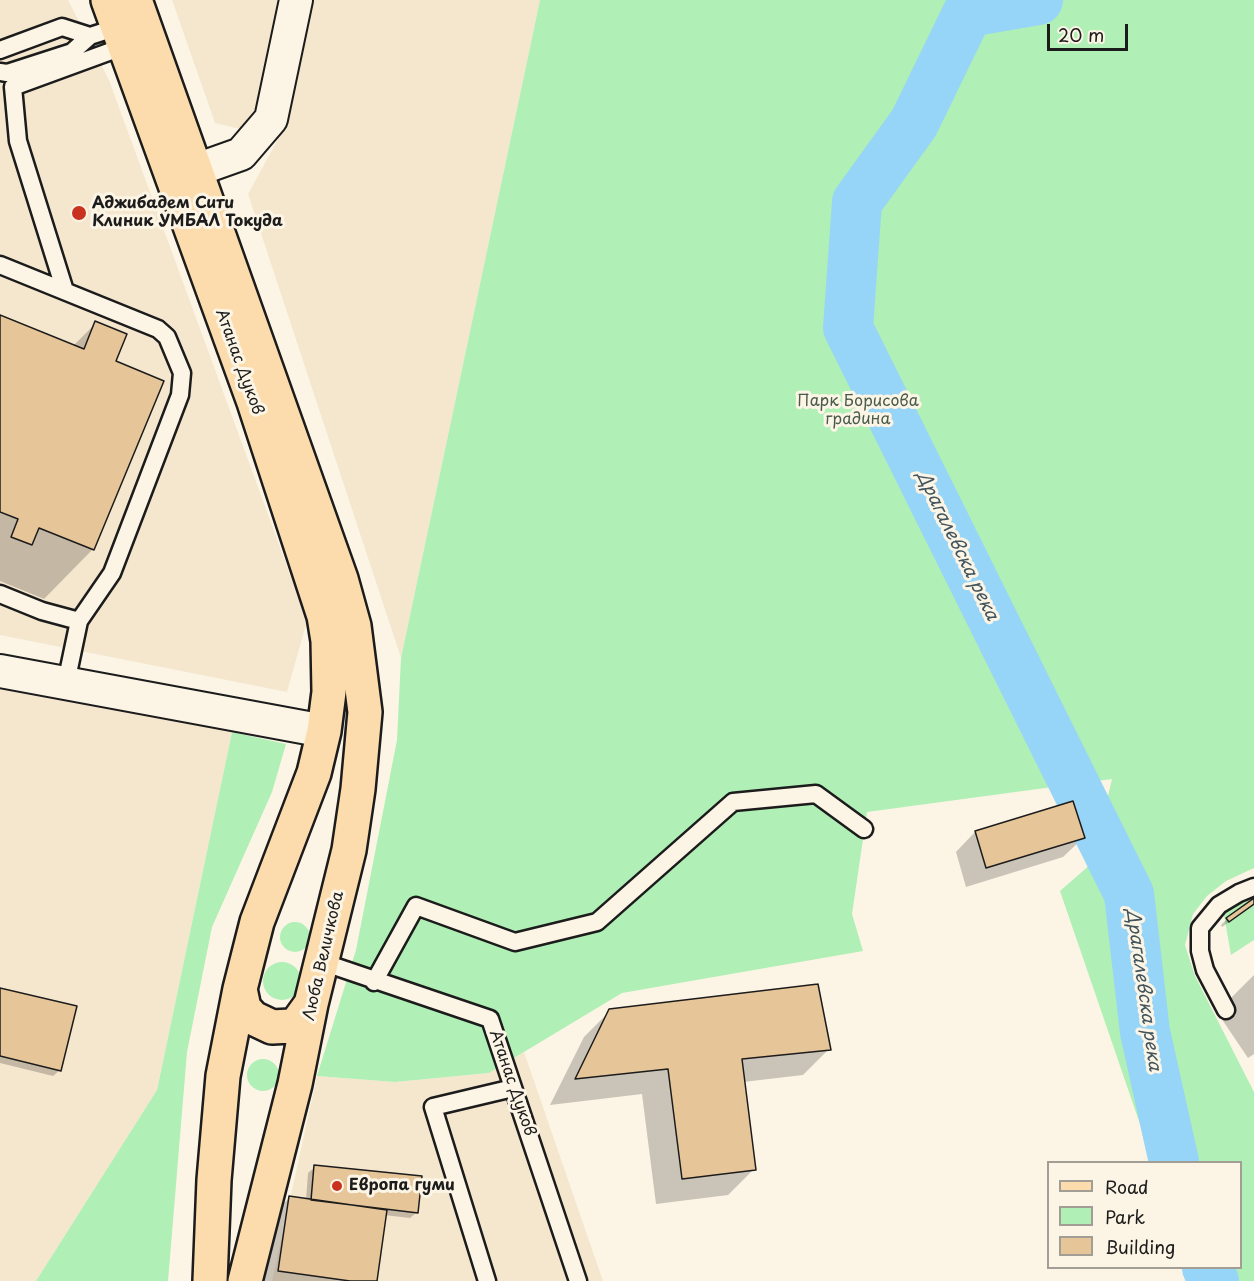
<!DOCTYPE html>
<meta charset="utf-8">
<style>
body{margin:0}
#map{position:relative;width:1254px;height:1281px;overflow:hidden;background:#fcf5e5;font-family:"Playpen Sans",sans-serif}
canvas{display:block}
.legend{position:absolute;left:1047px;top:1161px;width:195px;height:108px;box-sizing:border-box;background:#fcf5e5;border:2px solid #a29e95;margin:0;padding:8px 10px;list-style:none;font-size:18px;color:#1c1c1c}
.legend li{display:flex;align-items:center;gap:12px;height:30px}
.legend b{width:30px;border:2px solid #a29e95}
.scale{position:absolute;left:1047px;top:24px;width:81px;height:27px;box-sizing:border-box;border:3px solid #1c1c1c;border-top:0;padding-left:8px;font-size:18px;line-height:21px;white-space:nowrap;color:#1c1c1c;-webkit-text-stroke:4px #fcf5e5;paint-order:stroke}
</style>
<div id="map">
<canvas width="1254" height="1281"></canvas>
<ul class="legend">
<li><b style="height:8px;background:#fcdcac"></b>Road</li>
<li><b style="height:16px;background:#b0efb6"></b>Park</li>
<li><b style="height:16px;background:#e6c598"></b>Building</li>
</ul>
<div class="scale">20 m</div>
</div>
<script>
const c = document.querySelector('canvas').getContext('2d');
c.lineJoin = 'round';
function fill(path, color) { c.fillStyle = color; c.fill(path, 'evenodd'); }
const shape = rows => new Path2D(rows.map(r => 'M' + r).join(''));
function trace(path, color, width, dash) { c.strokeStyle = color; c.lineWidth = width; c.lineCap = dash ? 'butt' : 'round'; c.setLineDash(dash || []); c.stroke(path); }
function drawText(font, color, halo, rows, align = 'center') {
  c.font = font + ' "Playpen Sans",sans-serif'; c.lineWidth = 6; c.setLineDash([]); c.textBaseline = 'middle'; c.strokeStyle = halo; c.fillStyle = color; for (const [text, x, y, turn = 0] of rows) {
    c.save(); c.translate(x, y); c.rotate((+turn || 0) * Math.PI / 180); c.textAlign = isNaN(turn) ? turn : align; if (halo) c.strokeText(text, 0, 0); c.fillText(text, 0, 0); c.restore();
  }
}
const built = shape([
 [0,0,68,0,109,80,307,621,287,692,0,635],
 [172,0,281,0,259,104,244,130,215,123],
 [313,0,540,0,401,658,248,194,289,119],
 [0,679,232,732,157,1090,36,1281,0,1281],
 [524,1052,603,1281,272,1281,317,1076,395,1082,489,1073]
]);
const green = shape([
 [540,0,1254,0,1254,868,1226,881,1207,896,1193,914,1185,945,1195,976,1254,1092,1254,1281,1193,1281,1188,1268,1240,1268,1240,1162,1153,1162,1060,891,1092,863,1112,779,867,812,852,914,863,951,622,993,489,1073,395,1082,317,1076,356,950,397,740,401,658],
 [232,732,286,744,272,792,212,927,187,1052,168,1281,36,1281,157,1090],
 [1254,897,1254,940,1231,955,1224,915,1236,901],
 '280 937a15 15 0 1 1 30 0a15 15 0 1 1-30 0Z',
 '263 981a19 19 0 1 1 38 0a19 19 0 1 1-38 0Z',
 '247 1075a16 16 0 1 1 32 0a16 16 0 1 1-32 0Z'
]);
const shadow = shape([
 [0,316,73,346,96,323,114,362,93,549,44,599,0,581],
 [975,832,1083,838,1063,857,966,887,956,852],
 [1254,903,1249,908,1222,927,1221,925,1227,919],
 [1254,975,1254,1054,1248,1058,1217,1012],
 [0,989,60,1070,53,1076,0,1063],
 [610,1011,829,1049,803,1075,743,1082,754,1169,728,1195,656,1204,642,1094,550,1105,584,1037],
 [315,1167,417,1212,410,1218,384,1215,375,1281,261,1281,270,1218,289,1198,306,1200,308,1173]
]);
const river = shape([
 [1038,0,968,12,914,123,857,202,848,328,1129,894,1145,1032,1174,1162],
 [1207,1268,1214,1281]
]);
const building = shape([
 [0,315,84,349,95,321,127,334,116,361,164,381,94,550,39,528,32,545,11,537,18,519,0,512,0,315],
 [1073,801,1085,838,986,868,975,831,1073,801],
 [1254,898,1254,904,1229,922,1226,918,1254,898],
 [818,984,831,1050,742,1059,756,1170,682,1179,668,1069,575,1079,609,1009,818,984],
 [0,988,77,1006,61,1071,0,1056,0,988],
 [314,1165,422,1176,418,1213,311,1200,314,1165],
 [289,1196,387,1210,377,1281,350,1281,278,1271,289,1196]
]);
const lane = shape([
 [0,50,62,27,90,36],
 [0,72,7,73,72,52,90,36,118,27],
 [0,265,158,329,167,337,182,373,180,395,112,573,79,621,66,683],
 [65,291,18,141,13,87,125,46],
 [0,594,42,611,79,621],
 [322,962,490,1019,578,1281],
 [374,982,416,906,515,942,597,922,733,802,816,794,864,829],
 [1226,1010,1205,970,1200,951,1200,928,1219,905,1239,893,1254,887],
 [487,1281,433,1107,513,1088]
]);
const street = shape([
 [196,170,241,154,271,119,296,0],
 [0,671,324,731]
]);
const primary = shape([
 [108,0,254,402,324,616,328,641,329,692,324,731,314,773,257,922,240,989,223,1076,214,1180,210,1281],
 [135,0,341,579,354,626,365,712,358,789,349,850,311,1004,295,1084,245,1281],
 [240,989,244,1008,253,1018,272,1027,291,1026,298,1022,311,1004]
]);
const markers = [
 [79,213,8,"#c8321e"],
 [337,1186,6,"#c8321e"]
];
const poiNames = [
 ["Аджибадем Сити",92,204],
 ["Клиник УМБАЛ Токуда",92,222],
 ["Европа гуми",349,1186]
];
const streetNames = [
 ["Атанас Дуков",239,362,70],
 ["Люба Величкова",324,956,-77],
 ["Атанас Дуков",512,1083,71]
];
const parkNames = [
 ["Парк Борисова",858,402],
 ["градина",858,420]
];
const waterNames = [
 ["Драгалевска река",957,546,64],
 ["Драгалевска река",1143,990,82]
];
fill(built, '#f5e7ce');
fill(green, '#b0efb6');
fill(shadow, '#0003');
trace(river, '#96d5f7', 50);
fill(building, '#e6c598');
trace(building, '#1c1c1c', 1.5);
trace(lane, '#1c1c1c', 21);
trace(street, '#1c1c1c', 36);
trace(primary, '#1c1c1c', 38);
trace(lane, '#fcf5e5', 16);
trace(street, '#fcf5e5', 32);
trace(primary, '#fcdcac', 33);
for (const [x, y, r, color] of markers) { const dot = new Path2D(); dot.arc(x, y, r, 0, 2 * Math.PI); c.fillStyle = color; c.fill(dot); trace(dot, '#fcf5e5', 2); }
drawText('bold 16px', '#1c1c1c', '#fcf5e5', poiNames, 'left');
drawText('16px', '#1c1c1c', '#fcf5e5', streetNames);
drawText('16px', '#485b4a', '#fcf5e5', parkNames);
drawText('italic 18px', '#41545e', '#fcf5e5', waterNames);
</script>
